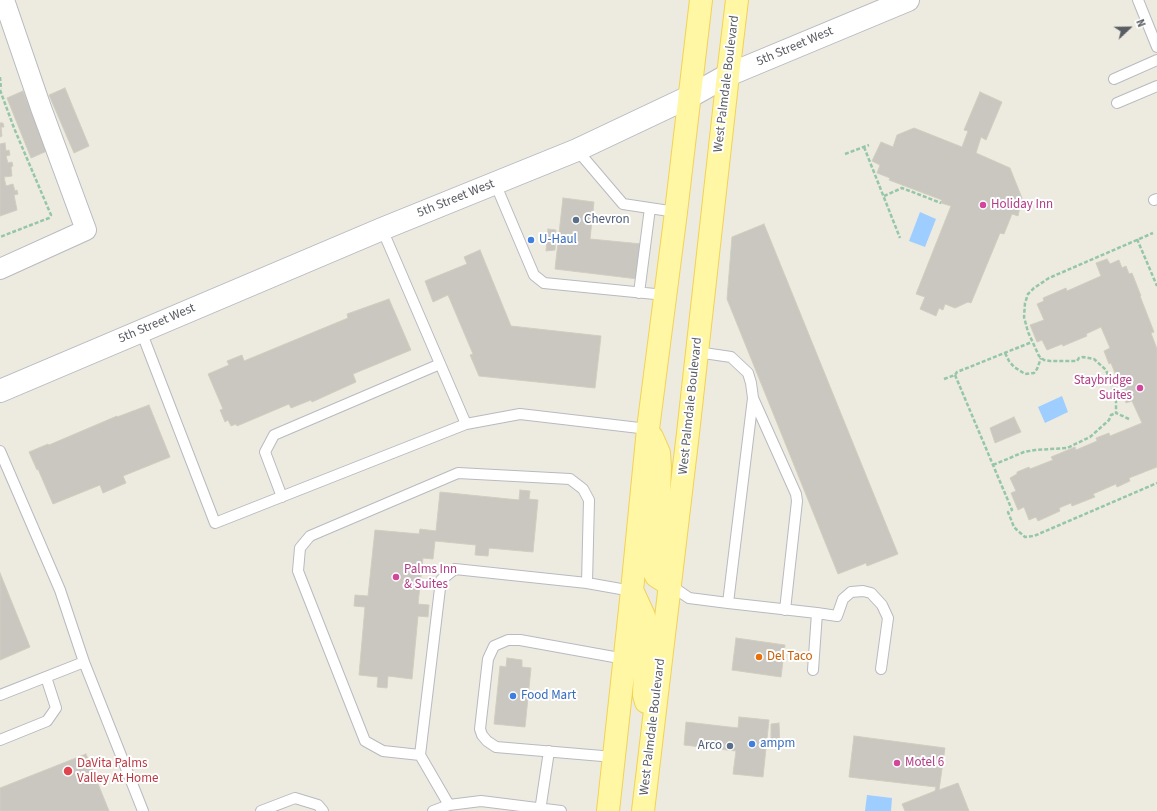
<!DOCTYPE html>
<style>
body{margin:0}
#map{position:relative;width:1157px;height:811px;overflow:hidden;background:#edebe0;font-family:"Source Sans 3",sans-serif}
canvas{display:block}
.north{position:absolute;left:1109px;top:8px;width:40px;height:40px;-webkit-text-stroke:3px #fff;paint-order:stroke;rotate:68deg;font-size:11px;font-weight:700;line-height:16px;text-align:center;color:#595c62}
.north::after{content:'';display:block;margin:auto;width:14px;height:18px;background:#595c62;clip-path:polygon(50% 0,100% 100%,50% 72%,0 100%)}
</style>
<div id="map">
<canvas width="1157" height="811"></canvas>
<div class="north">N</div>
</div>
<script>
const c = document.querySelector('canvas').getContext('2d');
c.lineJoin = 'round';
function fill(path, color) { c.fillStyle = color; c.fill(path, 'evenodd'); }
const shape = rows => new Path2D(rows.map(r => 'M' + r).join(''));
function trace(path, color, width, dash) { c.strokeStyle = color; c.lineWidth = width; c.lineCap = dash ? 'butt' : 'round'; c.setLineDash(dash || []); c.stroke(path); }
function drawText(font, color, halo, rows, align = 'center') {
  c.font = font + ' "Source Sans 3",sans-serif'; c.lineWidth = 4; c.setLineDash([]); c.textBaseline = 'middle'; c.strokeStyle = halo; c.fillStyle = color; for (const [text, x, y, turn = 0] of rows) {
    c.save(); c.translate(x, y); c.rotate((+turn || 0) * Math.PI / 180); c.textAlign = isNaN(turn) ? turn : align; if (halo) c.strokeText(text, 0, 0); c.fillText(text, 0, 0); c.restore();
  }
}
const water = shape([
 [920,212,936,219,925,247,909,241],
 [1062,396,1068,412,1045,423,1038,407],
 [867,795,892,798,891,811,865,811]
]);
const building = shape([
 [65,88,89,146,74,153,49,95,65,88],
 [23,91,47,151,31,158,7,98,23,91],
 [980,92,1002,102,986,140,981,137,976,153,1010,168,1022,198,1018,216,1012,214,1004,234,1000,233,971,303,968,302,955,308,945,304,943,310,939,308,936,316,920,309,925,297,916,294,951,206,941,203,942,200,889,180,890,178,877,173,880,165,872,161,881,142,893,147,897,135,914,128,962,147,968,131,964,130,980,92],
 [0,123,3,123,4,127,1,127,2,136,0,137,0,123],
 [5,143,6,151,9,150,10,155,6,156,8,163,12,162,13,166,11,167,12,176,4,177,6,186,13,184,15,191,17,190,18,194,14,195,17,210,0,216,0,144,5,143],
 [563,198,594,202,590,239,642,244,638,279,555,269,563,198],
 [764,224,898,554,867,566,866,563,838,574,727,299,732,237,764,224],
 [548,229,556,230,555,250,546,251,548,229],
 [480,250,511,326,601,336,595,388,479,376,470,355,473,354,448,295,433,302,425,281,467,264,464,257,480,250],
 [1107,259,1110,264,1119,260,1122,268,1126,266,1129,274,1132,273,1141,296,1140,296,1154,332,1151,333,1157,349,1157,467,1129,478,1130,481,1117,487,1116,484,1093,494,1095,497,1072,506,1071,503,1059,508,1060,511,1038,521,1036,517,1029,520,1024,507,1018,510,1011,493,1016,491,1010,478,1017,474,1017,472,1029,467,1030,469,1053,460,1051,457,1075,447,1076,450,1097,441,1096,438,1109,433,1110,436,1142,423,1132,401,1126,403,1121,391,1123,390,1121,385,1120,386,1111,363,1109,364,1104,351,1110,348,1101,327,1086,334,1087,336,1063,346,1062,344,1047,350,1042,340,1037,342,1030,325,1044,320,1037,304,1044,301,1043,298,1066,288,1067,291,1101,276,1096,263,1107,259],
 [389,299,411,350,353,374,356,382,312,402,311,400,291,408,289,404,237,426,236,424,231,426,228,420,225,422,220,410,223,409,208,374,229,365,227,361,242,355,244,361,348,318,347,314,389,299],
 [149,405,170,457,123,476,126,483,103,493,100,485,53,504,38,469,37,470,29,452,48,444,49,445,117,416,117,417,149,405],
 [1014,417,1021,432,995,443,990,428,1014,417],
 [520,490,530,491,529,499,538,500,533,552,489,548,488,556,475,555,476,545,435,541,433,559,423,558,418,604,429,605,428,617,418,616,412,679,388,676,387,688,377,687,378,677,359,675,365,607,354,606,355,595,368,596,375,530,419,534,420,529,436,531,440,492,519,500,520,490],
 [0,573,30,647,0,660,0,573],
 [736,638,785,645,781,677,732,670,736,638],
 [507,658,522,660,522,667,531,668,525,727,494,724,500,666,506,667,507,658],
 [739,717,769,720,763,777,733,774,736,751,684,745,686,722,738,728,739,717],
 [779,723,780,747,771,746,771,724,779,723],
 [854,736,945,748,939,790,958,783,969,811,905,811,902,804,935,791,936,787,849,777,854,736],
 [86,754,109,811,0,811,0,788,86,754]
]);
const path = shape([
 [0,77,1,89],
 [0,90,14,128,51,215,49,218,0,237],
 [864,147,900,238],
 [845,154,869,145],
 [884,196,902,188,941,203],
 [1137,239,1157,286],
 [1005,353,1009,361,1014,367,1025,374,1034,373,1037,369,1041,358],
 [955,375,1012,510,1008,512,1014,527,1017,530,1025,537,1034,536,1157,483],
 [944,379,955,375,957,372,1032,342],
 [1129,419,1116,413,1116,397,1106,370,1094,359,1083,357,1079,358,1077,361,1050,361,1044,360,1039,356,1028,332,1024,317,1025,303,1028,294,1034,288,1049,278,1153,233],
 [993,465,1024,452,1035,450,1067,448,1090,437,1109,420,1111,415,1116,413]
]);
const service = shape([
 [1138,0,1157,47],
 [1114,79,1157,60],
 [1117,103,1157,86],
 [577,150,623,204,676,212],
 [495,183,534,275,544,283,665,295],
 [1154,200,1157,199],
 [639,293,650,208],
 [141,331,215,523,466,424,382,229],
 [753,398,796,494,797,501,785,610],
 [466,424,520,414,648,429],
 [0,451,60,590,84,662,0,695],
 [282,497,265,452,274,435,440,364],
 [670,585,689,598,728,603,753,398,751,383,748,373,731,357,697,352],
 [728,603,817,613,813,670],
 [817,613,837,616,843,599,851,592,863,591,871,593,882,605,888,618,881,669],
 [84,662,143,811],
 [0,740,47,721,56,708,46,677],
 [420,755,383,751,365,741,298,571,300,548,310,536,458,473,570,479,583,489,589,500,587,583],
 [614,757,496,747,487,741,482,735,480,729,488,659,494,646,508,640,520,640,625,659],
 [449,805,420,755,441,580,455,569,587,583,632,591],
 [261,811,295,798,318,805,323,811],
 [433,811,449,805,481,801,561,811],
 [540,811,549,751]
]);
const minor = shape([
 [0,269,86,230,41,108,4,0]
]);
const tertiary = shape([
 [0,391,382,229,577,150,689,97,728,75,908,0]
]);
const primary = shape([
 [652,437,659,453,660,467,659,491,651,563,656,576,670,585],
 [633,592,644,616,646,639,644,695,646,702],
 [608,811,632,591,648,429,676,212,701,0],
 [643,811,688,433,728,75,737,0]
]);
const markers = [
 [983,205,4,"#d1479c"],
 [576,220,4,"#5c6f8a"],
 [531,240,4,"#3f7fe0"],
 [1140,388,4,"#d1479c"],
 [396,577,4,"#d1479c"],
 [759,657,4,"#e8710a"],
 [513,696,4,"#3f7fe0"],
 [752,744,4,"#3f7fe0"],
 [730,746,4,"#5c6f8a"],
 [897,763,4,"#d1479c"],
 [68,771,5,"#e0444e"]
];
const streetNames = [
 ["5th Street West",795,47,-23],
 ["West Palmdale Boulevard",727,84,-83],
 ["5th Street West",456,199,-22],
 ["5th Street West",157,324,-23],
 ["West Palmdale Boulevard",691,406,-84],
 ["West Palmdale Boulevard",653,727,-83]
];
const hotelNames = [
 ["Holiday Inn",991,205],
 ["Staybridge",1132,381,"right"],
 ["Suites",1132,396,"right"],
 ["Palms Inn",404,570],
 ["& Suites",404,585],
 ["Motel 6",905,763]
];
const serviceNames = [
 ["Chevron",584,220],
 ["Arco",722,746,"right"]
];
const shopNames = [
 ["U-Haul",539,240],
 ["Food Mart",521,696],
 ["ampm",760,744]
];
const foodNames = [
 ["Del Taco",767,657]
];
const healthNames = [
 ["DaVita Palms",77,764],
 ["Valley At Home",77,779]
];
fill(water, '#9ecdff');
fill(building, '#c9c7c0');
trace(building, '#d1cdbf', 1);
trace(service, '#b8bac0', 12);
trace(minor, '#b8bac0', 22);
trace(tertiary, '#b8bac0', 24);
trace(primary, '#f2d253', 24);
trace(path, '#95c6a7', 2.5, [4, 2]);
trace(service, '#fff', 10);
trace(minor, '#fff', 20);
trace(tertiary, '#fff', 22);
trace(primary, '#fff7a3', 22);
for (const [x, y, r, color] of markers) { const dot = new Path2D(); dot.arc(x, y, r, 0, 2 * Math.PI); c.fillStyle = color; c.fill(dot); trace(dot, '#fff', 1.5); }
drawText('13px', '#595c62', '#fff', streetNames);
drawText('13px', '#b23c85', '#fff', hotelNames, 'left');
drawText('13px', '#4e5e75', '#fff', serviceNames, 'left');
drawText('13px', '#366cbe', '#fff', shopNames, 'left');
drawText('13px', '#c56008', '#fff', foodNames, 'left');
drawText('13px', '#be3a42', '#fff', healthNames, 'left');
</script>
